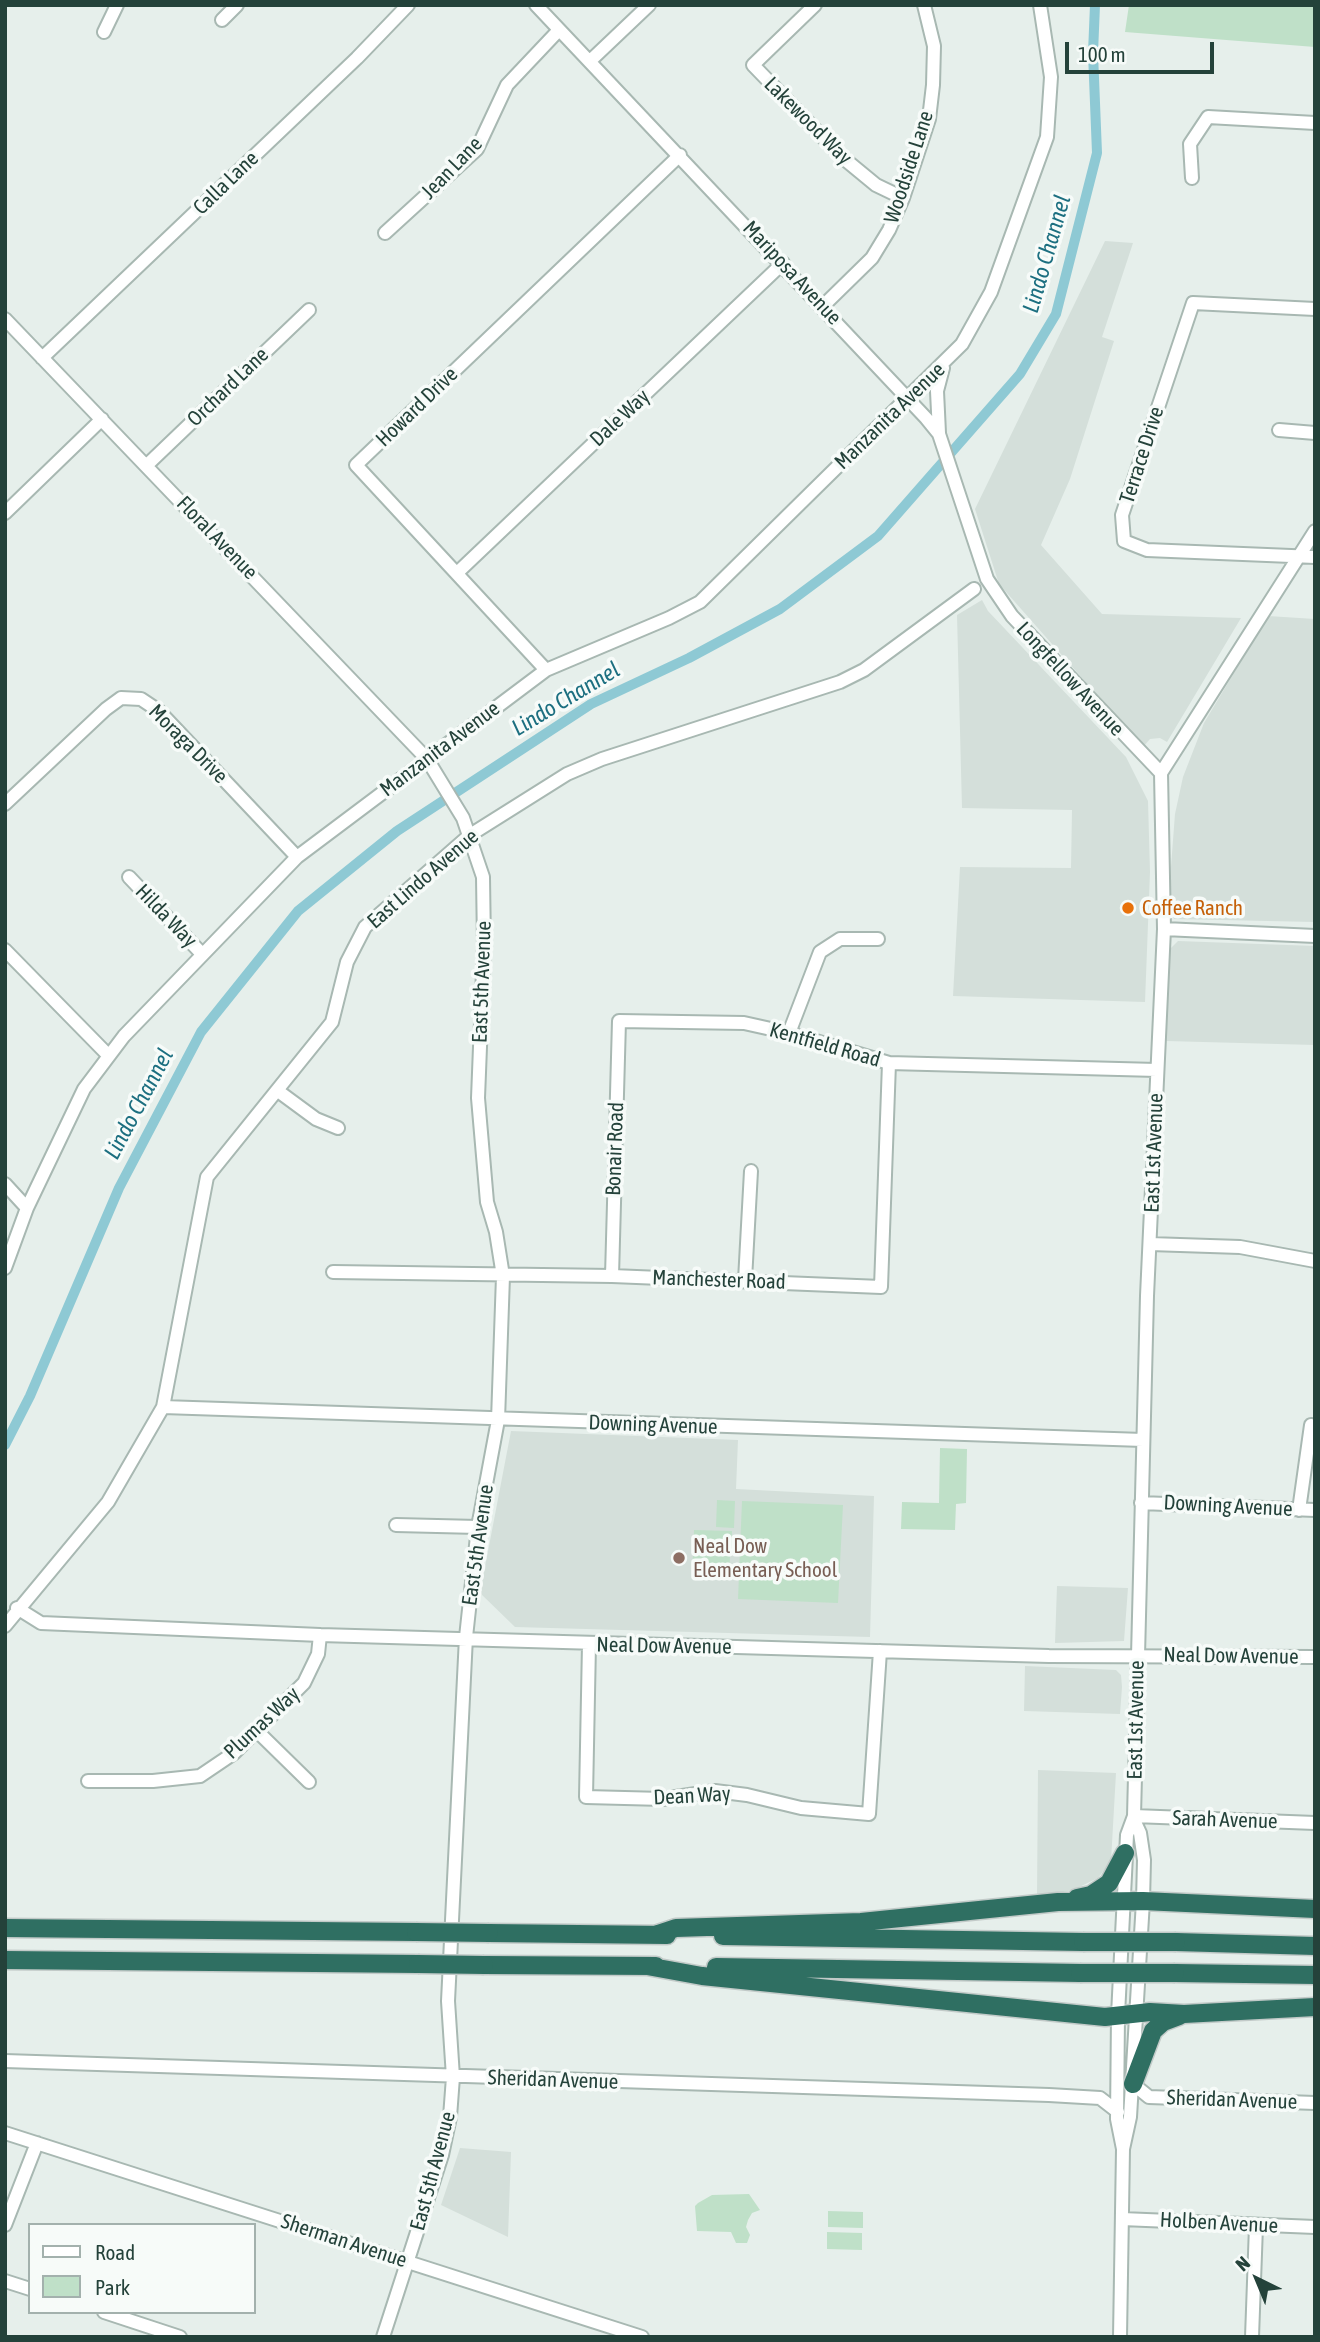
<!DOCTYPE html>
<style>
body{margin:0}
#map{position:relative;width:1320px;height:2342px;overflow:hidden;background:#e6efeb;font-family:"Asap Condensed",sans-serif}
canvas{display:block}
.frame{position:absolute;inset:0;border:7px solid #24423a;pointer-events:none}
.legend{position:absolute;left:28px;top:2223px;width:228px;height:91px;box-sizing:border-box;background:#f7fbf9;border:2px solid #a3b1ad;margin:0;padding:9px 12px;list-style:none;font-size:21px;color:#24423a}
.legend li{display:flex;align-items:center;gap:14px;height:35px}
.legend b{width:35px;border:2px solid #a3b1ad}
.north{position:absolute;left:1222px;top:2244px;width:70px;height:70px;-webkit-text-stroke:5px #f7fbf9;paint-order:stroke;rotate:317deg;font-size:19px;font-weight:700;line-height:28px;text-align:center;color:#24423a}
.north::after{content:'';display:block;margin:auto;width:24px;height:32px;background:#24423a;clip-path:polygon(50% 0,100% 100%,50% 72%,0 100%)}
.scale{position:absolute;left:1065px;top:42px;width:149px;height:32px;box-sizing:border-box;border:4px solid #24423a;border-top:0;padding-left:9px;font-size:21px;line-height:24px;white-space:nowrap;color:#24423a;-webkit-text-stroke:5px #f7fbf9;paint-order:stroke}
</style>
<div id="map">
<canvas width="1320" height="2342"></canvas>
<div class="frame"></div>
<ul class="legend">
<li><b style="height:9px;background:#fff"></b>Road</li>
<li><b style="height:19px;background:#bfe0c8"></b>Park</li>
</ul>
<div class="north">N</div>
<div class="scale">100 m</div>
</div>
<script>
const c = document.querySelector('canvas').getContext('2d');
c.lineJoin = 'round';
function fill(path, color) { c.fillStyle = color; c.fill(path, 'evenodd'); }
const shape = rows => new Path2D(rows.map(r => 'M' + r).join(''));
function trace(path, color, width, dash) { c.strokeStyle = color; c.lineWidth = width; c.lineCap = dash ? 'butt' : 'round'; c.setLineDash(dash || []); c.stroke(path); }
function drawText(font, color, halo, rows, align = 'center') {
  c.font = font + ' "Asap Condensed",sans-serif'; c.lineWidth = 7; c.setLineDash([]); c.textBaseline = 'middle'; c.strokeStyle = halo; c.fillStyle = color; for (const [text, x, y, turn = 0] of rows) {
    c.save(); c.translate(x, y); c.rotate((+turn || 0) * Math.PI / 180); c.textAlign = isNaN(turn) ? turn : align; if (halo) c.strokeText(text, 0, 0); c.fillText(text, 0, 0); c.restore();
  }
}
const built = shape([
 [1105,241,1133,243,1102,337,1114,341,1070,479,1041,545,1102,614,1241,618,1167,742,1160,738,1150,739,1143,747,999,584,975,509],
 [982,600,988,611,1126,757,1148,801,1150,872,1145,1002,953,996,960,867,1071,868,1072,810,962,808,957,615],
 [1268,616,1315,619,1315,922,1174,919,1168,906,1175,814,1183,777,1204,723],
 [1178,941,1315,946,1315,1045,1166,1041,1170,949],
 [511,1431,738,1440,736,1489,874,1496,870,1637,515,1627,480,1593],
 [1057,1586,1128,1588,1124,1641,1055,1643],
 [1025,1666,1116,1670,1121,1675,1122,1687,1120,1714,1024,1711],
 [1038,1770,1116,1773,1111,1861,1098,1878,1073,1890,1037,1897],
 [460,2148,511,2152,508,2237,441,2205]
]);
const green = shape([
 [1129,5,1315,5,1315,47,1125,32],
 [940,1448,967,1449,966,1503,956,1504,955,1530,901,1529,902,1502,939,1503],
 [717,1500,735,1501,734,1528,716,1527],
 [742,1501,843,1505,838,1603,738,1599],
 [694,1530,732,1531,731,1553,693,1551],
 [693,1554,730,1556,729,1577,692,1575],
 [749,2194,760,2210,752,2213,748,2220,746,2227,750,2235,747,2243,736,2243,731,2232,697,2231,695,2206,698,2203,712,2195],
 [828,2211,863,2212,863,2228,828,2227],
 [827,2232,862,2233,862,2250,827,2249]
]);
const canal = shape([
 [5,1445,30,1396,119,1188,201,1032,298,911,397,831,591,704,689,658,780,609,878,536,1020,374,1056,314,1097,153,1093,53,1095,5]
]);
const minor = shape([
 [536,5,926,418,939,434,987,579,1012,616,1161,773],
 [815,5,753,65,842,157,876,185,903,198],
 [222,20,237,5],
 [104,32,117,5],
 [590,61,649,5],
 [1192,178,1190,144,1208,117,1315,123],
 [385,233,477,149,507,85,559,30],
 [823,306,872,258,889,230,903,198,929,119,933,85,934,46,924,5],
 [1315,309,1193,303,1122,515,1124,541,1147,550,1315,557],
 [5,319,427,759,463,818,483,877,484,945,478,1098,487,1202,496,1232,503,1276,498,1420,478,1527,466,1637,448,2001,453,2077,450,2117,442,2155,383,2337],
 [42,358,357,58,408,5],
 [1279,430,1315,433],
 [939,433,937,391,943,368],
 [147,465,309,310],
 [5,513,102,419],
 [457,573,783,263],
 [546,670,356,465,680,155],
 [5,804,106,709,121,698,141,699,159,711,297,857],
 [129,877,202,954],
 [1164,929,1315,936],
 [5,950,108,1055],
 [789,1033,820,952,840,939,878,939],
 [278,1091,316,1119,338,1128],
 [5,1184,27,1208],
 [1150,1244,1240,1247,1315,1261],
 [5,1268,27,1208,84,1089,124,1036,297,857,546,670,669,618,700,602,962,344,991,292,1047,137,1051,77,1040,5],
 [333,1272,612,1276,881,1287,889,1063],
 [612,1276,619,1021,744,1023,789,1033,889,1063,1157,1070],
 [745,1280,751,1171],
 [163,1407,1143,1440],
 [1141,1503,1315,1510],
 [1299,1510,1311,1425],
 [396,1525,478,1527],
 [17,1608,41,1623,320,1635,1049,1656,1315,1657],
 [5,1626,108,1502,163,1407,207,1177,332,1022,347,962,365,927,470,835,567,774,602,759,840,682,864,670,974,589],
 [589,1644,586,1797,663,1799,715,1791,747,1795,801,1808,869,1814,880,1651],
 [258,1732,309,1782],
 [88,1781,153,1781,200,1776,234,1753,304,1683,318,1654,320,1635],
 [1134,1816,1315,1823],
 [5,2061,1049,2095,1100,2098,1118,2112],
 [1133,2084,1149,2097,1315,2103],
 [5,2133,642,2337],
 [1123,2149,1117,2119,1118,2015,1127,1835,1134,1816,1147,1296,1164,929,1161,773,1315,531],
 [1122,2219,1315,2227],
 [5,2225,37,2143],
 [5,2281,30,2289],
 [104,2312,180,2337],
 [1120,2337,1123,2149,1130,2117,1143,1901,1144,1860,1140,1833,1134,1820],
 [1252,2337,1256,2226]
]);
const highway = shape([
 [1077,1898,1091,1895,1109,1883,1125,1853],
 [5,1928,416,1932],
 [489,1933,667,1935],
 [655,1935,676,1928,861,1922,1058,1902,1143,1901,1315,1909],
 [723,1936,1083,1942],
 [1176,1942,1315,1946],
 [5,1960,418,1964],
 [484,1965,656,1966],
 [647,1966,702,1976,1105,2017,1150,2012,1184,2014,1315,2007],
 [716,1967,1080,1973],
 [1175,1973,1315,1975],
 [1133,2084,1153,2031,1163,2022,1179,2016]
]);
const highwayBridge = shape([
 [416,1932,489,1933],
 [1083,1942,1176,1942],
 [418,1964,484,1965],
 [1080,1973,1175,1973]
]);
const markers = [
 [1128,908,7,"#e8710a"],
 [679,1558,7,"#8d6e63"]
];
const streetNames = [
 ["Lakewood Way",808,121,45],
 ["Woodside Lane",909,167,-72],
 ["Jean Lane",452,168,-46],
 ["Calla Lane",226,183,-44],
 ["Mariposa Avenue",792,273,47],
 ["Orchard Lane",228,387,-44],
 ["Howard Drive",417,407,-44],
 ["Manzanita Avenue",890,416,-44],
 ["Dale Way",620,418,-43],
 ["Terrace Drive",1142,455,-72],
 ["Floral Avenue",217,538,46],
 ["Longfellow Avenue",1070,679,47],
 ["Moraga Drive",188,744,45],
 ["Manzanita Avenue",440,749,-37],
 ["East Lindo Avenue",423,879,-41],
 ["Hilda Way",166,916,46],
 ["East 5th Avenue",482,982,-88],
 ["Kentfield Road",825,1045,16],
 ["Bonair Road",615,1149,-88],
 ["East 1st Avenue",1154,1153,-88],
 ["Manchester Road",719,1280,2],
 ["Downing Avenue",653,1425,2],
 ["Downing Avenue",1228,1506,3],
 ["East 5th Avenue",478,1545,-82],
 ["Neal Dow Avenue",664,1646,1],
 ["Neal Dow Avenue",1231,1656,1],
 ["East 1st Avenue",1136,1720,-89],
 ["Plumas Way",262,1723,-43],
 ["Dean Way",692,1796,-3],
 ["Sarah Avenue",1225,1820,2],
 ["Sheridan Avenue",553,2080,2],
 ["Sheridan Avenue",1232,2100,2],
 ["East 5th Avenue",433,2171,-75],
 ["Holben Avenue",1219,2223,3],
 ["Sherman Avenue",344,2241,18]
];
const foodNames = [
 ["Coffee Ranch",1142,908]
];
const educationNames = [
 ["Neal Dow",693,1546],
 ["Elementary School",693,1570]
];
const waterNames = [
 ["Lindo Channel",1047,254,-74],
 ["Lindo Channel",566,699,-31],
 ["Lindo Channel",139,1104,-62]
];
fill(built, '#d4dfda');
fill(green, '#bfe0c8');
trace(canal, '#8ec9d4', 10);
trace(minor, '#a8b8b2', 16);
trace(highway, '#c2cac8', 21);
trace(minor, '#fff', 12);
trace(highway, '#2f6f62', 18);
trace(highwayBridge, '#c2cac8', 21, []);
trace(highwayBridge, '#2f6f62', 18);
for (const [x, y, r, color] of markers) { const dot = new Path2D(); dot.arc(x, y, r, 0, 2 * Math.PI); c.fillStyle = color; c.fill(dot); trace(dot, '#f7fbf9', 2.5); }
drawText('21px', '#24423a', '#f7fbf9', streetNames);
drawText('21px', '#c56008', '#f7fbf9', foodNames, 'left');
drawText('21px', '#785e54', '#f7fbf9', educationNames, 'left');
drawText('italic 23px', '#1c6f80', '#f7fbf9', waterNames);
</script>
